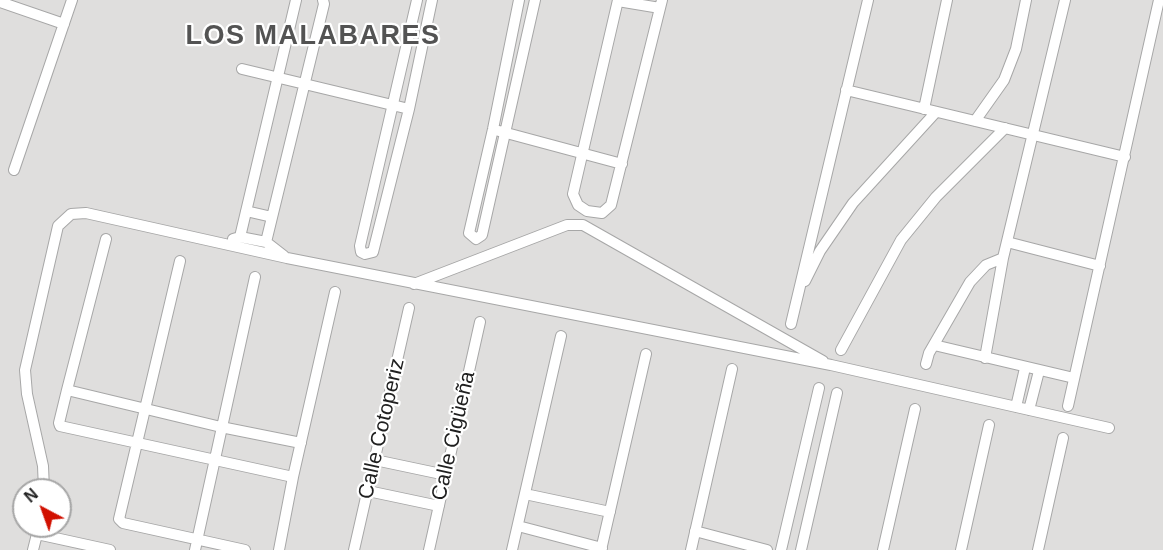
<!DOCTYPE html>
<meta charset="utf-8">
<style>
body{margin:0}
#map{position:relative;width:1163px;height:550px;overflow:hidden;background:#f1eee7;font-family:Helvetica,sans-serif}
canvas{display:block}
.north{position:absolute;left:12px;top:478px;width:60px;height:60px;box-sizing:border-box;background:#fff;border:2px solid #a6a6a6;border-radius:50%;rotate:319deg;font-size:16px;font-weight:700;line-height:24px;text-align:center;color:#202020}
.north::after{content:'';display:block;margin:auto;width:21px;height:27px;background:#d11000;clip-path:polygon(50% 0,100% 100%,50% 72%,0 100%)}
</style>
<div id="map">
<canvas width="1163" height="550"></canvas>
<div class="north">N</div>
</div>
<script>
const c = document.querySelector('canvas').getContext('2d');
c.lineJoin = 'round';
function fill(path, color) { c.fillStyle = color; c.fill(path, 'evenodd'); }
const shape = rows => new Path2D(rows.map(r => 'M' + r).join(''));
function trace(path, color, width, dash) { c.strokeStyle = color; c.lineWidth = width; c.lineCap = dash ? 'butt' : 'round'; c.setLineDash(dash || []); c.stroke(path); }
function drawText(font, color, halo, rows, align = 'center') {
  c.font = font + ' Helvetica,sans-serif'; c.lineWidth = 4.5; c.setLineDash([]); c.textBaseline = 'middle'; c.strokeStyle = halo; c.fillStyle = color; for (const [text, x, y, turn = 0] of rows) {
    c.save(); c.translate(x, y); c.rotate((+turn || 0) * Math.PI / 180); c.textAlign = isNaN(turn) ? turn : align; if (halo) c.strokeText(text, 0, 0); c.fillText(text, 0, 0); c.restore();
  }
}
const residential = shape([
 [0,0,1163,0,1163,550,0,550],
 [24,490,60,490,60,526,24,526]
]);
const minor = shape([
 [417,0,360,246,361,252,365,254,373,252,409,109,432,0],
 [519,0,493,129,469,233,476,239,482,235,535,0],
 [618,0,573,194,578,205,587,211,602,213,611,205,662,0],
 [618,1,660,8],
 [0,2,64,24],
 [242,69,409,109],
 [846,90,1125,157],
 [924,109,947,0],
 [975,121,1004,80,1016,49,1026,0],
 [499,131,622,164],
 [14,170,72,0],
 [246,211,272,217],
 [240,237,296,0],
 [106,239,67,390,59,423,60,426,293,477],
 [233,239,240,237,266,242,284,256],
 [266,242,324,4,323,0],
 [1007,242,1100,266],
 [180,261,119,519,123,523,245,550],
 [805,281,820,251,853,203,936,112],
 [414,284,567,225,583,225,823,361],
 [791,324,868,0],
 [934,345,1074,378],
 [841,350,901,240,936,197,1005,128],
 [985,358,1003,258,1065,0],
 [926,364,929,353,970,282,986,265,1003,258],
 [67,390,221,427,301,443],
 [1068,406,1159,0],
 [1016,407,1025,368],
 [1029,410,1039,371],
 [375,460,446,475],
 [44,490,43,466,27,394,25,370,58,226,71,214,86,213,287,258,831,365,1109,428],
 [368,491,439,506],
 [525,494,610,512],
 [518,526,602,548],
 [695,531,767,550],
 [37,534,110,550],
 [33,550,39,526],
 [195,550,255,277],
 [279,550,293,477,335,292],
 [354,550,409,308],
 [429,550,480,322],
 [512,550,561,336],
 [601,550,646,354],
 [691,550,732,369],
 [781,550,819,388],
 [801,550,837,393],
 [883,550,915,409],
 [961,550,989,425],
 [1038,550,1063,438]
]);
const streetNames = [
 ["Calle Cotoperiz",382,429,-77],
 ["Calle Cigüeña",454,436,-77]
];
const districtNames = [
 ["LOS MALABARES",313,37]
];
fill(residential, '#dfdedd');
trace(minor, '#a7a7a7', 12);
trace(minor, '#fff', 10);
drawText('21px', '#202020', '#fff', streetNames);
c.letterSpacing = '1.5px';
drawText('bold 27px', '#535353', '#fff', districtNames);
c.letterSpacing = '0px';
</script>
